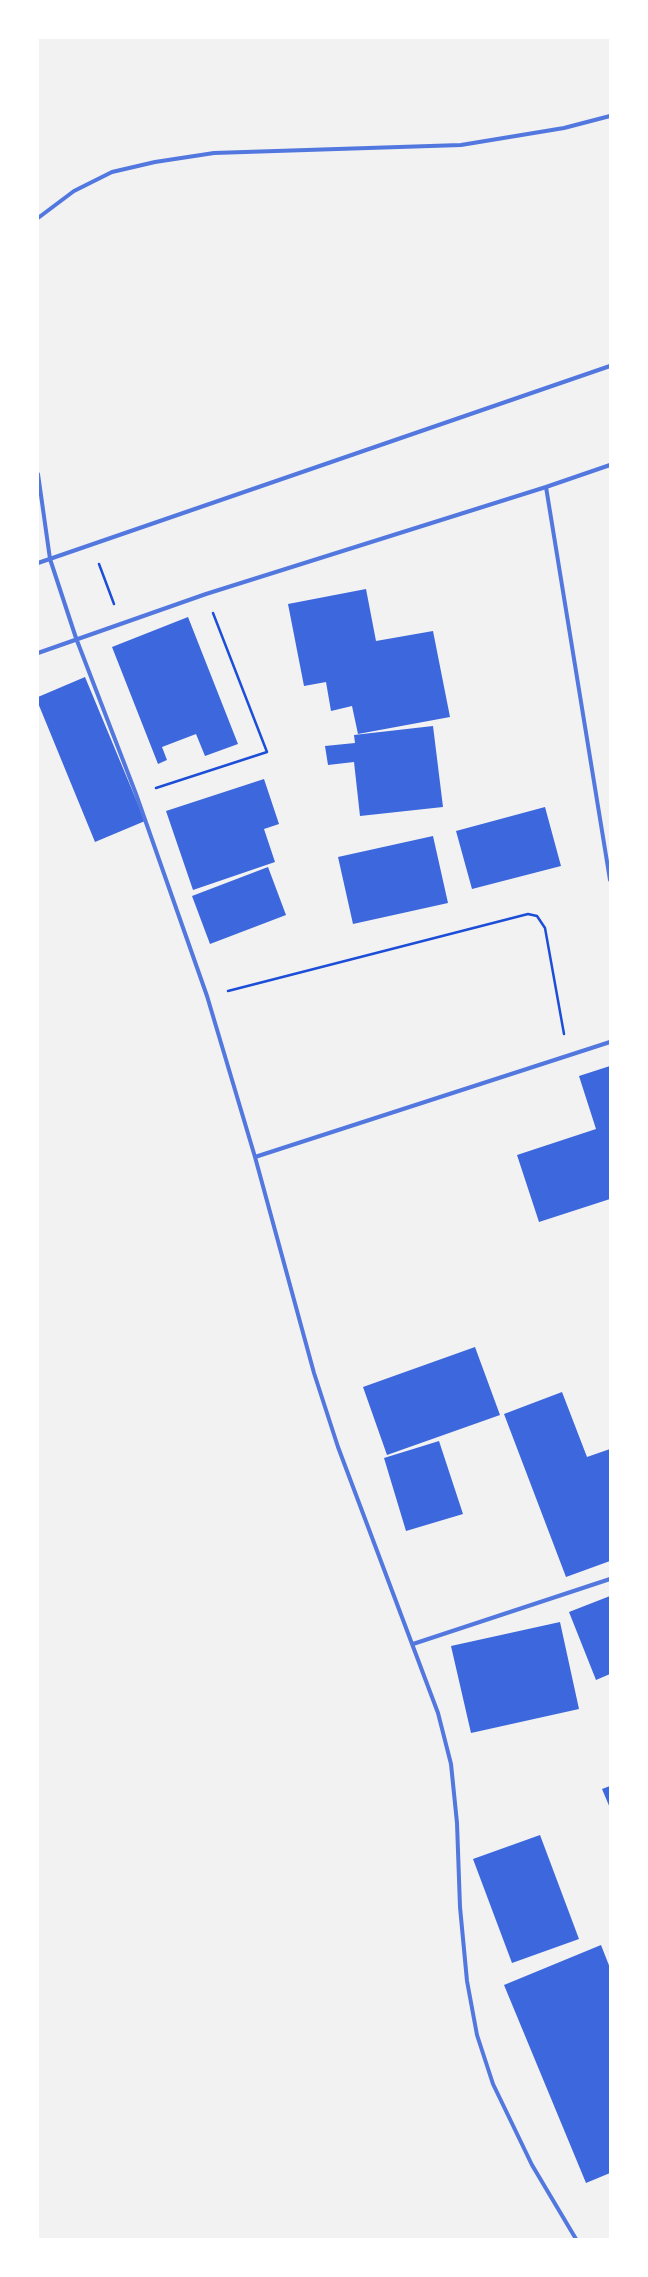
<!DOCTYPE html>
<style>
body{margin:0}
#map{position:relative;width:648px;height:2277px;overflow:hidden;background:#f2f2f2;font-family:"Roboto Serif",serif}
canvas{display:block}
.frame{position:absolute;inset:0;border:39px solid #fff;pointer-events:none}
</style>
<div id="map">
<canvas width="648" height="2277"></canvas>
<div class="frame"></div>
</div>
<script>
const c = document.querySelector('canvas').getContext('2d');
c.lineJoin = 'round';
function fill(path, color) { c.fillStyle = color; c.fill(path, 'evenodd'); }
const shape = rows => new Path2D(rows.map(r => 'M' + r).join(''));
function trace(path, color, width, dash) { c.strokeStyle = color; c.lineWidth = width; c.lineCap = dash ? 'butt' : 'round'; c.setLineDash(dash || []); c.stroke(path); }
const building = shape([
 [366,589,376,641,433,631,450,717,358,734,352,706,331,711,326,682,304,686,288,604],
 [188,617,238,744,205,756,196,734,162,747,167,760,158,764,112,647],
 [85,677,145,821,95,842,38,703,38,697],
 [433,726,443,807,360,816,354,762,328,765,325,746,355,743,354,735],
 [264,779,279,824,264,829,275,862,193,890,166,811],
 [545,807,561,866,472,889,456,831],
 [433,836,448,903,353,924,338,857],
 [268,867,286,915,210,944,192,896],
 [610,1066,610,1199,539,1222,517,1155,596,1129,579,1076],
 [475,1347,500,1415,387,1455,363,1387],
 [562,1392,587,1457,610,1449,610,1561,566,1577,504,1414],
 [439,1441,463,1514,406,1531,384,1458],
 [610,1596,610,1674,596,1680,569,1612],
 [560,1622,579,1709,471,1733,451,1646],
 [610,1786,610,1808,602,1789],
 [540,1835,579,1939,512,1963,473,1859],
 [601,1945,610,1968,610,2173,586,2183,504,1985]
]);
const path = shape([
 [99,564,114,604],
 [156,788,267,752,213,613],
 [228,991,528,914,537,916,545,928,564,1034]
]);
const minor = shape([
 [38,218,74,191,112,172,155,162,214,153,461,145,564,128,610,116],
 [38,474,50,559,76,638,136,794,207,996,255,1157,314,1373,338,1447,438,1713,451,1764,457,1823,460,1907,467,1981,477,2035,493,2084,532,2165,576,2239],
 [546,487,610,880],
 [38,563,610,366],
 [38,653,206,594,546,487,610,465],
 [255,1157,610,1042],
 [413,1644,610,1579]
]);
fill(building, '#3d67dc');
trace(path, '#1d4ed8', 2.5);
trace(minor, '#5277de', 4);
</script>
